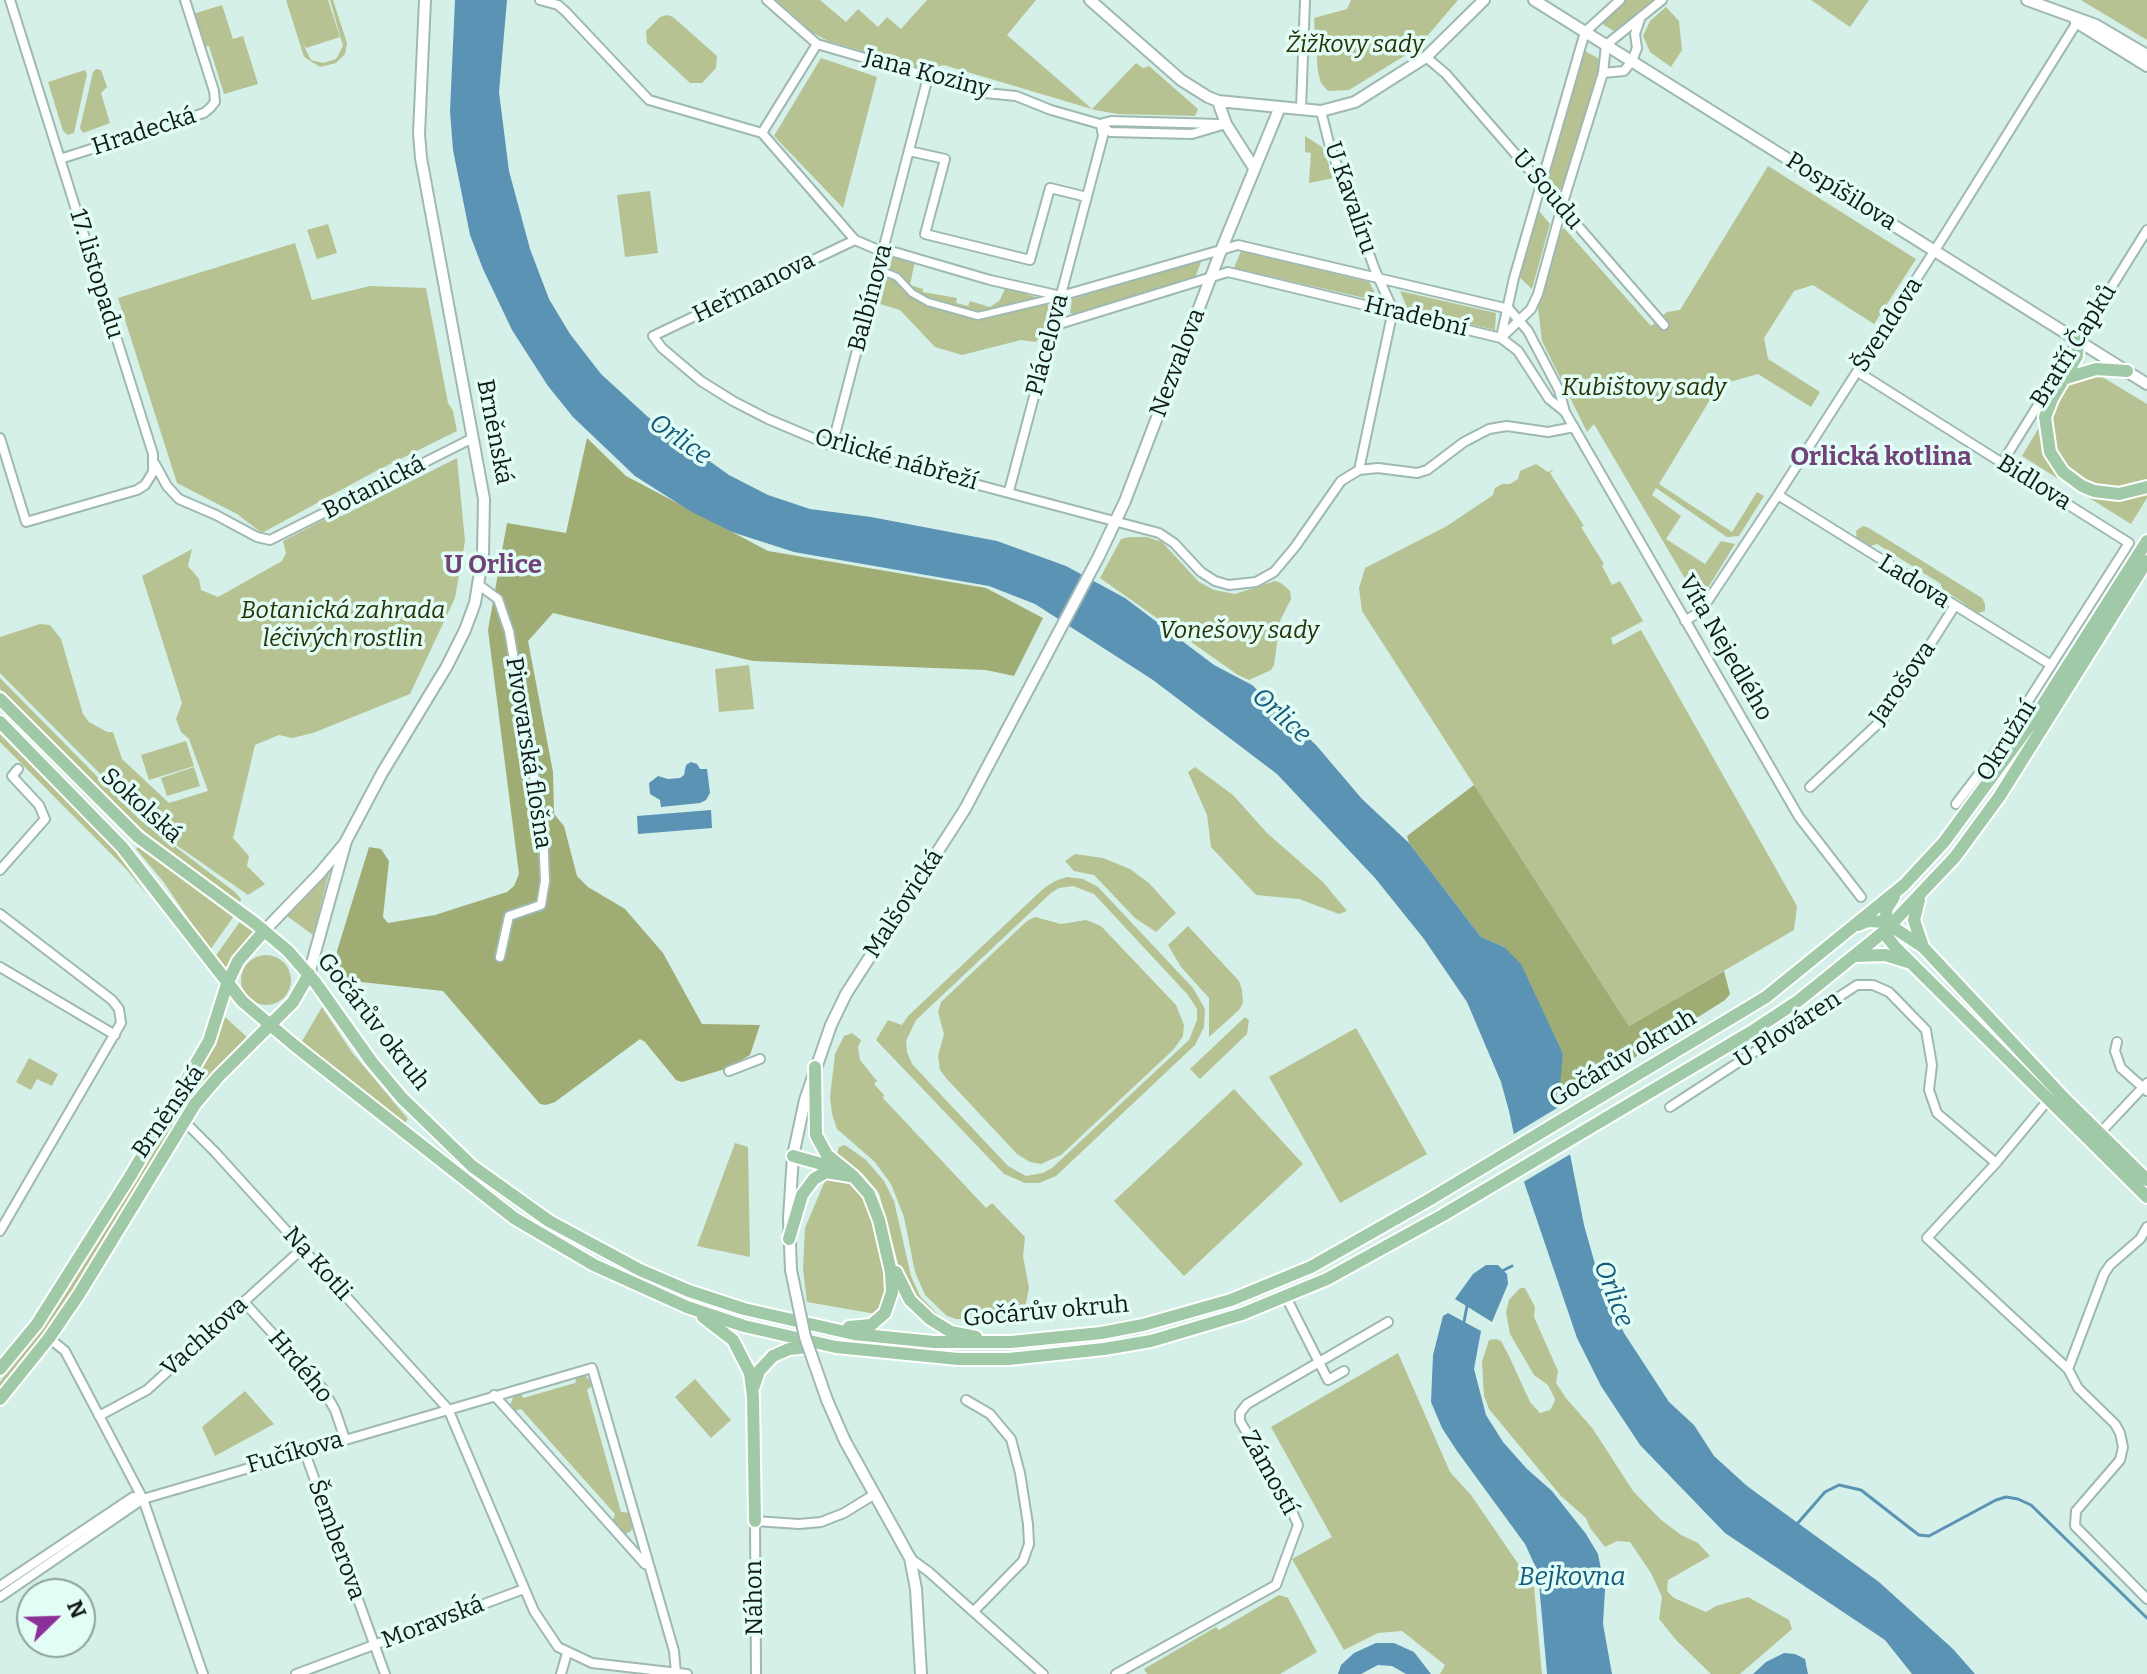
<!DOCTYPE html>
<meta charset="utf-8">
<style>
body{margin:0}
#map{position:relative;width:2147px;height:1674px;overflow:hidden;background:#d4f0e8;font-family:Bitter,serif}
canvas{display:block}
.north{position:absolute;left:16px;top:1578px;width:80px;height:80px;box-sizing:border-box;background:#e1fdf6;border:2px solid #8ea29d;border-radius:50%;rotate:67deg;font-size:22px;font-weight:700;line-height:32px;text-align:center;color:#111a18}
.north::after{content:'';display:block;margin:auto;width:28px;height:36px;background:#8c2f99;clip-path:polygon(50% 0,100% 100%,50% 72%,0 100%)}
</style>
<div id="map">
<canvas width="2147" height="1674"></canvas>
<div class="north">N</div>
</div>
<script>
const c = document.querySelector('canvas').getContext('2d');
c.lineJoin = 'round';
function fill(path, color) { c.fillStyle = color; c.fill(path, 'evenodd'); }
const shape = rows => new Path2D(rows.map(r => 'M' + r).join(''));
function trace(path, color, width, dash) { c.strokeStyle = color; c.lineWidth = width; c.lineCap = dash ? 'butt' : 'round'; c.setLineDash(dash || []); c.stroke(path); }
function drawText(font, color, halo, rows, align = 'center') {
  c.font = font + ' Bitter,serif'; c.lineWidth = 7; c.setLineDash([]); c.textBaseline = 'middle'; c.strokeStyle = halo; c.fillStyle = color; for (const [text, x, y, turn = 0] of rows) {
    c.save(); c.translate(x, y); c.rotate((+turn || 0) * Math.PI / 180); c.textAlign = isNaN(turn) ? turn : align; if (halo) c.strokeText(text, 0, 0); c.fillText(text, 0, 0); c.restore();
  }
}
const green = shape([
 [286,0,328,0,340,37,306,48,302,42,311,60,323,63,336,59,343,46,330,0,333,0,347,43,345,54,336,63,320,67,304,57],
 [776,0,820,0,846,22,858,9,878,27,887,17,901,29,927,0,1036,0,1007,35,1092,109,1136,63,1143,68,1149,66,1198,109,1195,116,1118,114,1095,110,944,65,925,69,828,41,813,33],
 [1351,0,1458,0,1417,48,1349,90,1328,91,1321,83,1318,72,1314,18,1347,9],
 [1626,0,1655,0,1617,33,1601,23],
 [1811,0,1869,0,1850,27],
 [2081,0,2147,0,2147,40],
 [222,5,233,39,243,36,258,84,224,94,209,46,203,47,193,14],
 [1666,7,1679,21,1682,50,1671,67,1650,52,1643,36,1650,21],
 [667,15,673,17,717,56,716,68,702,83,690,83,647,43,646,31,660,17],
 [1585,51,1603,61,1563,186,1559,191,1547,178],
 [821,58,877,77,843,208,774,136],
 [96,69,101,70,107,87,101,93,110,123,83,133,80,128,93,72],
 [85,70,87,74,74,133,68,135,63,131,48,82],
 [1305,136,1322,147,1334,178,1309,183,1311,153,1305,152],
 [1768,166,1916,259,1874,324,1813,285,1794,291,1764,338,1768,359,1820,392,1811,407,1758,374,1719,385,1659,484,1732,532,1757,492,1764,496,1739,536,1727,537,1656,488,1652,495,1681,516,1666,539,1705,564,1721,541,1735,544,1701,599,1697,599,1594,424,1587,432,1542,341,1538,308,1559,232,1564,228,1651,326,1667,312,1680,310],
 [650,191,658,253,625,257,617,195],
 [1538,210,1550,224,1532,289,1518,276],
 [328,224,337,253,317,259,307,230],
 [295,243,312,300,370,286,426,288,448,403,453,411,457,431,376,471,262,533,237,514,177,483,118,298],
 [1241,251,1369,282,1374,291,1374,297,1369,299,1234,268],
 [893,255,915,261,910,285,923,289,923,292,957,298,956,303,968,306,970,301,990,307,1000,300,1005,288,1046,300,1050,312,1043,332,1036,342,1021,340,962,355,935,347,900,310,880,304],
 [1202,259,1195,278,1076,315,1070,313,1072,299],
 [1400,291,1496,313,1495,330,1408,310],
 [2099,375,2147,404,2147,498,2131,524,2022,456,2062,389,2075,380],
 [457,458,465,541,455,598,410,694,313,733,292,738,279,735,255,745,233,838,249,856,247,866,265,884,248,895,169,840,147,821,0,673,0,637,40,624,50,625,61,639,83,714,89,722,107,732,113,732,122,759,169,803,208,791,189,739,181,732,176,719,182,703,142,576,192,549,188,566,199,579,201,590,218,597,282,561,286,553,283,541,335,514,342,516],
 [1536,464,1548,472,1554,469,1550,473,1584,526,1581,527,1604,564,1602,566,1612,585,1620,581,1643,621,1611,638,1613,645,1641,630,1797,906,1794,930,1629,1026,1362,611,1359,588,1365,568,1447,526,1493,495,1495,488,1502,484,1510,484,1518,479,1520,471],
 [1863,526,1869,528,1982,598,1985,604,1985,611,1974,614,1965,608,1964,603,1942,589,1941,584,1877,544,1868,547,1857,540,1856,531],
 [1130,537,1147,537,1162,542,1199,582,1214,590,1235,594,1275,581,1281,583,1290,591,1291,599,1280,621,1274,665,1271,670,1249,680,1238,675,1100,578,1121,539],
 [749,665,754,709,719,712,715,669],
 [0,678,140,820,235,892,241,899,240,904,171,855,109,800,0,689],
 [0,734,114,849,147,895,126,869,0,742],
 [186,741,194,766,149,780,141,755],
 [194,767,200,786,167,796,161,778],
 [1195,767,1233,795,1267,833,1323,882,1347,911,1339,914,1299,899,1256,895,1211,847,1207,815,1188,772],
 [138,847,234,916,210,950,162,880,136,849],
 [1075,854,1103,858,1130,869,1149,883,1176,913,1156,932,1135,918,1094,875,1074,871,1065,861],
 [327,873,329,873,313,935,287,916],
 [1067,877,1083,879,1098,887,1193,988,1205,1009,1204,1027,1195,1045,1056,1176,1039,1183,1025,1183,1004,1174,876,1040,888,1020,902,1025,908,1016,1043,889,1055,881],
 [1073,886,1094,894,1188,995,1197,1009,1197,1020,1189,1040,1052,1168,1043,1173,1026,1176,1008,1166,912,1064,907,1052,906,1041,916,1020,1051,893,1059,888],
 [1035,917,1061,924,1086,920,1101,926,1176,1005,1184,1025,1183,1036,1174,1049,1061,1155,1041,1164,1030,1162,1017,1154,946,1078,940,1070,938,1056,944,1034,938,1012,941,1002,1027,921],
 [241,920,256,931,238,949,224,971,215,957],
 [1188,926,1239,981,1242,990,1243,1003,1239,1010,1209,1037,1209,998,1181,967,1168,945],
 '241 980a25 25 0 1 1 50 0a25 25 0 1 1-50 0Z',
 [322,1007,351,1051,408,1119,404,1124,301,1043],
 [225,1017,248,1038,191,1099,79,1284,43,1335,0,1390,0,1382,66,1293,113,1218,210,1050],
 [1245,1017,1249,1020,1247,1034,1200,1079,1190,1069],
 [1356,1028,1427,1154,1340,1203,1269,1077],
 [852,1033,861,1040,858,1047,860,1060,877,1081,874,1084,884,1095,883,1098,986,1208,992,1203,1025,1237,1023,1256,1029,1288,1025,1308,1020,1317,997,1320,956,1319,947,1316,925,1295,915,1272,904,1217,891,1184,875,1162,837,1129,832,1114,830,1097,835,1054,844,1036],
 [29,1058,58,1074,52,1086,37,1079,31,1090,16,1082],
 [1234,1089,1303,1164,1184,1276,1114,1201],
 [735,1143,748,1147,750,1257,697,1246],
 [845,1145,866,1160,884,1181,894,1201,911,1276,920,1296,944,1321,917,1300,900,1271,879,1193,861,1172,837,1154,839,1147],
 [827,1176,840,1177,853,1185,863,1197,870,1213,887,1280,887,1291,876,1314,807,1302,803,1269,805,1228],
 [1520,1288,1525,1288,1535,1307,1534,1317,1558,1371,1556,1383,1566,1398,1593,1429,1633,1491,1660,1519,1681,1535,1698,1543,1710,1556,1668,1580,1667,1591,1674,1598,1706,1612,1716,1606,1748,1597,1789,1620,1792,1629,1740,1674,1711,1674,1677,1641,1659,1619,1662,1597,1651,1573,1630,1542,1617,1541,1605,1547,1590,1528,1586,1518,1561,1496,1489,1409,1484,1396,1482,1362,1489,1340,1496,1339,1501,1341,1509,1356,1530,1402,1540,1413,1550,1410,1554,1403,1555,1399,1548,1385,1534,1375,1510,1334,1506,1312,1509,1300],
 [1398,1353,1450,1472,1471,1495,1534,1587,1542,1674,1440,1674,1445,1665,1402,1631,1378,1633,1344,1650,1292,1559,1332,1537,1271,1427],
 [577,1375,585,1375,593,1385,587,1390,621,1512,630,1513,633,1525,631,1531,626,1534,612,1523,615,1514,521,1409,512,1412,510,1405,515,1393,521,1391,523,1398,575,1383],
 [695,1379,731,1420,711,1438,675,1397],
 [245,1391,274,1424,215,1456,202,1427],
 [1279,1595,1288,1598,1317,1652,1280,1674,1147,1674,1144,1669,1216,1627,1219,1630]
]);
const forest = shape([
 [587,438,626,476,768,551,986,588,1043,618,1014,676,986,670,753,661,553,613,528,641,553,772,554,814,564,826,577,876,588,887,625,909,663,953,702,1024,760,1025,750,1055,728,1068,682,1082,676,1080,645,1042,640,1039,555,1102,546,1105,540,1104,443,991,343,980,340,977,337,951,369,847,381,849,389,861,383,917,388,923,435,915,507,892,514,886,519,874,488,630,507,523,566,533],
 [1474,785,1629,1026,1724,971,1730,994,1725,1000,1588,1087,1557,1100,1563,1054,1504,947,1481,937,1409,843,1407,836]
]);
const water = shape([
 [455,0,507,0,499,92,509,171,530,249,549,299,570,334,601,374,648,417,729,475,768,495,810,509,871,517,997,541,1066,566,1125,598,1214,665,1252,685,1316,745,1362,799,1409,843,1481,937,1504,947,1521,964,1563,1054,1558,1108,1570,1154,1584,1225,1600,1282,1624,1333,1669,1402,1694,1425,1714,1456,1747,1486,1879,1582,1953,1649,1975,1674,1912,1674,1885,1640,1725,1533,1640,1445,1601,1386,1577,1338,1524,1182,1509,1111,1501,1082,1467,1002,1424,939,1375,878,1277,774,1153,680,1035,604,989,586,794,552,732,532,690,511,635,476,573,417,548,386,512,330,483,269,470,235,453,150,450,111],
 [691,762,697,764,700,769,707,769,710,793,706,800,700,803,661,807,660,800,650,794,649,783,658,776,668,779,680,778,684,775,686,765],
 [711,810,712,828,638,834,637,816],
 [1486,1265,1498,1265,1507,1274,1508,1284,1492,1322,1455,1299,1473,1274],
 [1448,1313,1481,1331,1474,1369,1486,1415,1503,1442,1527,1469,1552,1491,1586,1534,1598,1554,1605,1590,1603,1624,1612,1674,1547,1674,1538,1572,1525,1544,1457,1451,1442,1428,1431,1402,1433,1355,1443,1316],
 [1376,1643,1394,1643,1414,1652,1431,1674,1406,1674,1392,1666,1378,1665,1361,1674,1338,1674,1341,1665,1354,1653],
 [1784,1653,1795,1654,1805,1659,1808,1674,1753,1674,1766,1662]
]);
const pier = shape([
 [1562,1105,1574,1152,1520,1184,1509,1137]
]);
const stream = shape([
 [1500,1272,1512,1266],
 [1464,1322,1467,1306],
 [1797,1524,1825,1492,1839,1485,1861,1490,1911,1529,1919,1535,1929,1536,1996,1500,2006,1497,2018,1499,2031,1505,2147,1618]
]);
const pedestrian = shape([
 [885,272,897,277,912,293,928,302,978,316,1058,297]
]);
const minor = shape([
 [540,0,558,5,566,12,649,100,762,133,855,240,883,252],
 [767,0,817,44,985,93,1016,96,1051,110,1100,124,1110,132,1192,134,1226,124],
 [1426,57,1446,74,1664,325],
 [1603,73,1624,71,1632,61,1637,48,1635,34,1640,19],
 [1301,109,1305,0],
 [1321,111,1329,143,1375,270,1393,310,1359,470],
 [1100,124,1111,121,1219,124],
 [762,133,817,44],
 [909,151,945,159,925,234,1030,260,1050,188,1087,197],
 [60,159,204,113,210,108,215,102,214,91,185,0],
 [855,240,653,336,662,348,701,381,733,401,768,419,832,446,1159,533,1174,543,1201,572,1215,581,1229,585,1256,582,1274,572,1295,547,1341,481,1359,470,1378,468,1417,473,1427,470,1464,442,1489,429,1507,426,1548,432,1574,427],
 [884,249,990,280,1061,296,1238,245,1509,309,1528,331,1559,390,1565,412,1799,817,1861,897],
 [1053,326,1228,272,1501,338,1518,351,1549,399,1564,411],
 [1501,337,1514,278,1585,32,1620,0],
 [1501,338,1531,309,1538,294,1564,199,1603,73,1606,45,1662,0],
 [1858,372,2129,543,1995,753,1956,804],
 [0,438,26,522,137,490,145,485,153,472,153,454,10,0],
 [832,446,928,77],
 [2002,463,2147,230],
 [155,464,167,486,179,499,216,515,257,537,270,540,473,438],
 [1009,491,1103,136,1101,125],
 [1778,495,2051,665],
 [479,585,498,599,509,631,543,829,545,881,541,905,509,916,500,957],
 [1685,621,1701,611,1778,495,1942,239,2079,19],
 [1810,787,1883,719,1954,607],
 [0,870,45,819,39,805,12,776,18,769],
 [0,914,112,1000,119,1009,121,1023,0,1231],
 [0,967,115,1035],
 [2117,1042,2115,1051,2121,1068,2147,1091],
 [729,1071,760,1059],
 [2049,1099,1996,1163,1927,1238,2068,1369,2078,1388,2115,1424,2120,1433,2123,1447,2120,1460,2076,1511,2075,1526,2147,1599],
 [1670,1107,1857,985,1873,985,1889,992,1926,1030,1932,1065,1929,1090,1937,1113,1996,1163],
 [184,1121,215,1152,448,1409,534,1611,558,1647,592,1663,687,1674],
 [2099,1134,2147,1083],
 [1286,1297,1328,1380,1344,1371],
 [244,1302,323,1389,335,1410,345,1439],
 [49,1338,65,1351,143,1499,203,1674],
 [2068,1369,2104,1274,2110,1265,2140,1239,2147,1227],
 [494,1395,645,1564],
 [966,1400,990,1414,1011,1439,1020,1473,1028,1524,1029,1544,1023,1561,974,1611],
 [99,1416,147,1390,303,1248],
 [304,1450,385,1674],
 [910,1558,929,1572,1043,1674],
 [0,1586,133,1497,143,1499,592,1368,674,1651,676,1673],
 [0,1597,143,1499],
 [296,1674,524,1589],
 [561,1674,567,1653],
 [756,1674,755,1521,799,1524,821,1522,844,1513,875,1494],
 [1116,1674,1276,1585,1298,1525,1291,1509,1240,1421,1240,1413,1247,1404,1388,1322]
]);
const tertiary = shape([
 [1090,0,1181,80,1208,97,1218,101,1321,111,1355,102,1426,57,1484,0],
 [1534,0,2147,384],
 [2027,0,2096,25,2147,55],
 [2076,22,2147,66],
 [1218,101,1226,124,1254,168],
 [264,931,320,873,345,843],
 [309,974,346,841,382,773,447,666,465,630,475,603,483,554,484,499,421,158,419,134,425,0],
 [791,1270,789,1218,793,1156,805,1100,831,1025,846,994,965,809,1099,556,1125,501,1222,248,1280,107],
 [827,1400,845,1441,910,1558,916,1589,921,1674]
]);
const primary = shape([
 [2078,340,2077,356,2052,399,2045,417,2050,452,2063,472,2082,486,2094,491,2119,494,2147,487],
 [2063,379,2096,369,2127,371],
 [0,699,138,837,256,924,288,951,315,982,371,1061,402,1098,472,1166,549,1221,640,1270,689,1291,744,1309,854,1334,934,1342,1011,1342,1101,1333,1143,1325,1231,1300,1311,1267,1427,1201,1766,997,1904,885,1944,842,2030,725,2147,541],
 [0,722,122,847,242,1001,294,1045,514,1218,594,1265,687,1307,744,1326,836,1347,958,1359,1009,1359,1104,1349,1151,1341,1242,1314,1327,1279,1443,1215,1751,1032,1798,1001,1886,930,1955,857,1999,797,2147,561],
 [1894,897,1887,908,1885,922,1888,938,1896,948,2147,1197],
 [1919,900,1914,920,1922,944],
 [1858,925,1868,921,1885,922,1923,947,2064,1098,2147,1180],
 [1856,956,1885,955,1908,962],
 [815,1067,816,1135,827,1155,853,1176,869,1194,879,1220,891,1272,892,1292,885,1313,871,1325,849,1327],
 [793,1156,836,1168],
 [789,1239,802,1195,814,1179,826,1172,850,1176],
 [896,1272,910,1300,930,1319,951,1332,976,1337],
 [703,1317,733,1340,750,1373,753,1397,755,1521],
 [0,1369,37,1324,131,1175,209,1041,227,984,238,961,264,931],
 [754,1386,759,1371,773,1356,789,1349,809,1347],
 [0,1399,49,1338,79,1294,195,1104,218,1077,293,1002,309,974]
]);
const tertiaryBridge = shape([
 [791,1270,805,1337,827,1400]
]);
const parkNames = [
 ["Žižkovy sady",1355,45],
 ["Kubištovy sady",1644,388],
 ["Botanická zahrada",343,611],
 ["léčivých rostlin",343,639],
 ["Vonešovy sady",1239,631]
];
const streetNames = [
 ["Jana Koziny",927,74,15],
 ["Hradecká",144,132,-18],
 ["U Soudu",1547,190,50],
 ["Pospíšilova",1841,192,32],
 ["U Kavalíru",1350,198,71],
 ["17. listopadu",96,274,73],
 ["Heřmanova",754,288,-26],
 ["Balbínova",871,298,-75],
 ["Hradební",1416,317,14],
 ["Švendova",1888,325,-57],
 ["Plácelova",1048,345,-75],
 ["Bratří Čapků",2074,346,-58],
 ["Nezvalova",1178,363,-69],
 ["Brněnská",494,432,79],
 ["Orlické nábřeží",896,460,16],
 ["Bidlova",2034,483,32],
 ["Botanická",374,488,-27],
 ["Ladova",1914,582,32],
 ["Víta Nejedlého",1725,648,60],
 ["Jarošova",1903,683,-55],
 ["Okružní",2007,741,-58],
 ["Pivovarská flošna",528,753,81],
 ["Sokolská",141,806,42],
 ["Malšovická",904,904,-57],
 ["Gočárův okruh",373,1022,52],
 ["U Plováren",1788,1030,-33],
 ["Gočárův okruh",1623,1059,-31],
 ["Brněnská",169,1112,-55],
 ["Na Kotli",317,1264,48],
 ["Gočárův okruh",1046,1312,-5],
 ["Vachkova",205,1337,-42],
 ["Hrdého",300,1367,50],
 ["Fučíkova",295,1453,-16],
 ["Zámostí",1269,1473,61],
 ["Šemberova",336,1540,70],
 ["Náhon",755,1598,-91],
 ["Moravská",433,1623,-21]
];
const waterNames = [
 ["Orlice",680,440,35],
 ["Orlice",1281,716,42],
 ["Orlice",1613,1294,69],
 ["Bejkovna",1572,1578]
];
const neighbourhoodNames = [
 ["Orlická kotlina",1881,458],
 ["U Orlice",493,566]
];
fill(green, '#b6c292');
fill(forest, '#9fac74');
fill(water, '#5b93b5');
fill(pier, '#d4f0e8');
trace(stream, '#5b93b5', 3);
trace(pedestrian, '#9fb9b2', 10);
trace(minor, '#9fb9b2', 12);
trace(tertiary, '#9fb9b2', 14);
trace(primary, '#fff', 16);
trace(pedestrian, '#fff', 6);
trace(minor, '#fff', 8);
trace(tertiary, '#fff', 10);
trace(primary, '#a0caa7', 12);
trace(tertiaryBridge, '#9fb9b2', 14, []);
trace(tertiaryBridge, '#fff', 10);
drawText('italic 24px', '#293105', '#e1fdf6', parkNames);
drawText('24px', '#111a18', '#e1fdf6', streetNames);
drawText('italic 26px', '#155a7c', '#e1fdf6', waterNames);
drawText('bold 26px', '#714277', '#e1fdf6', neighbourhoodNames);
</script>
